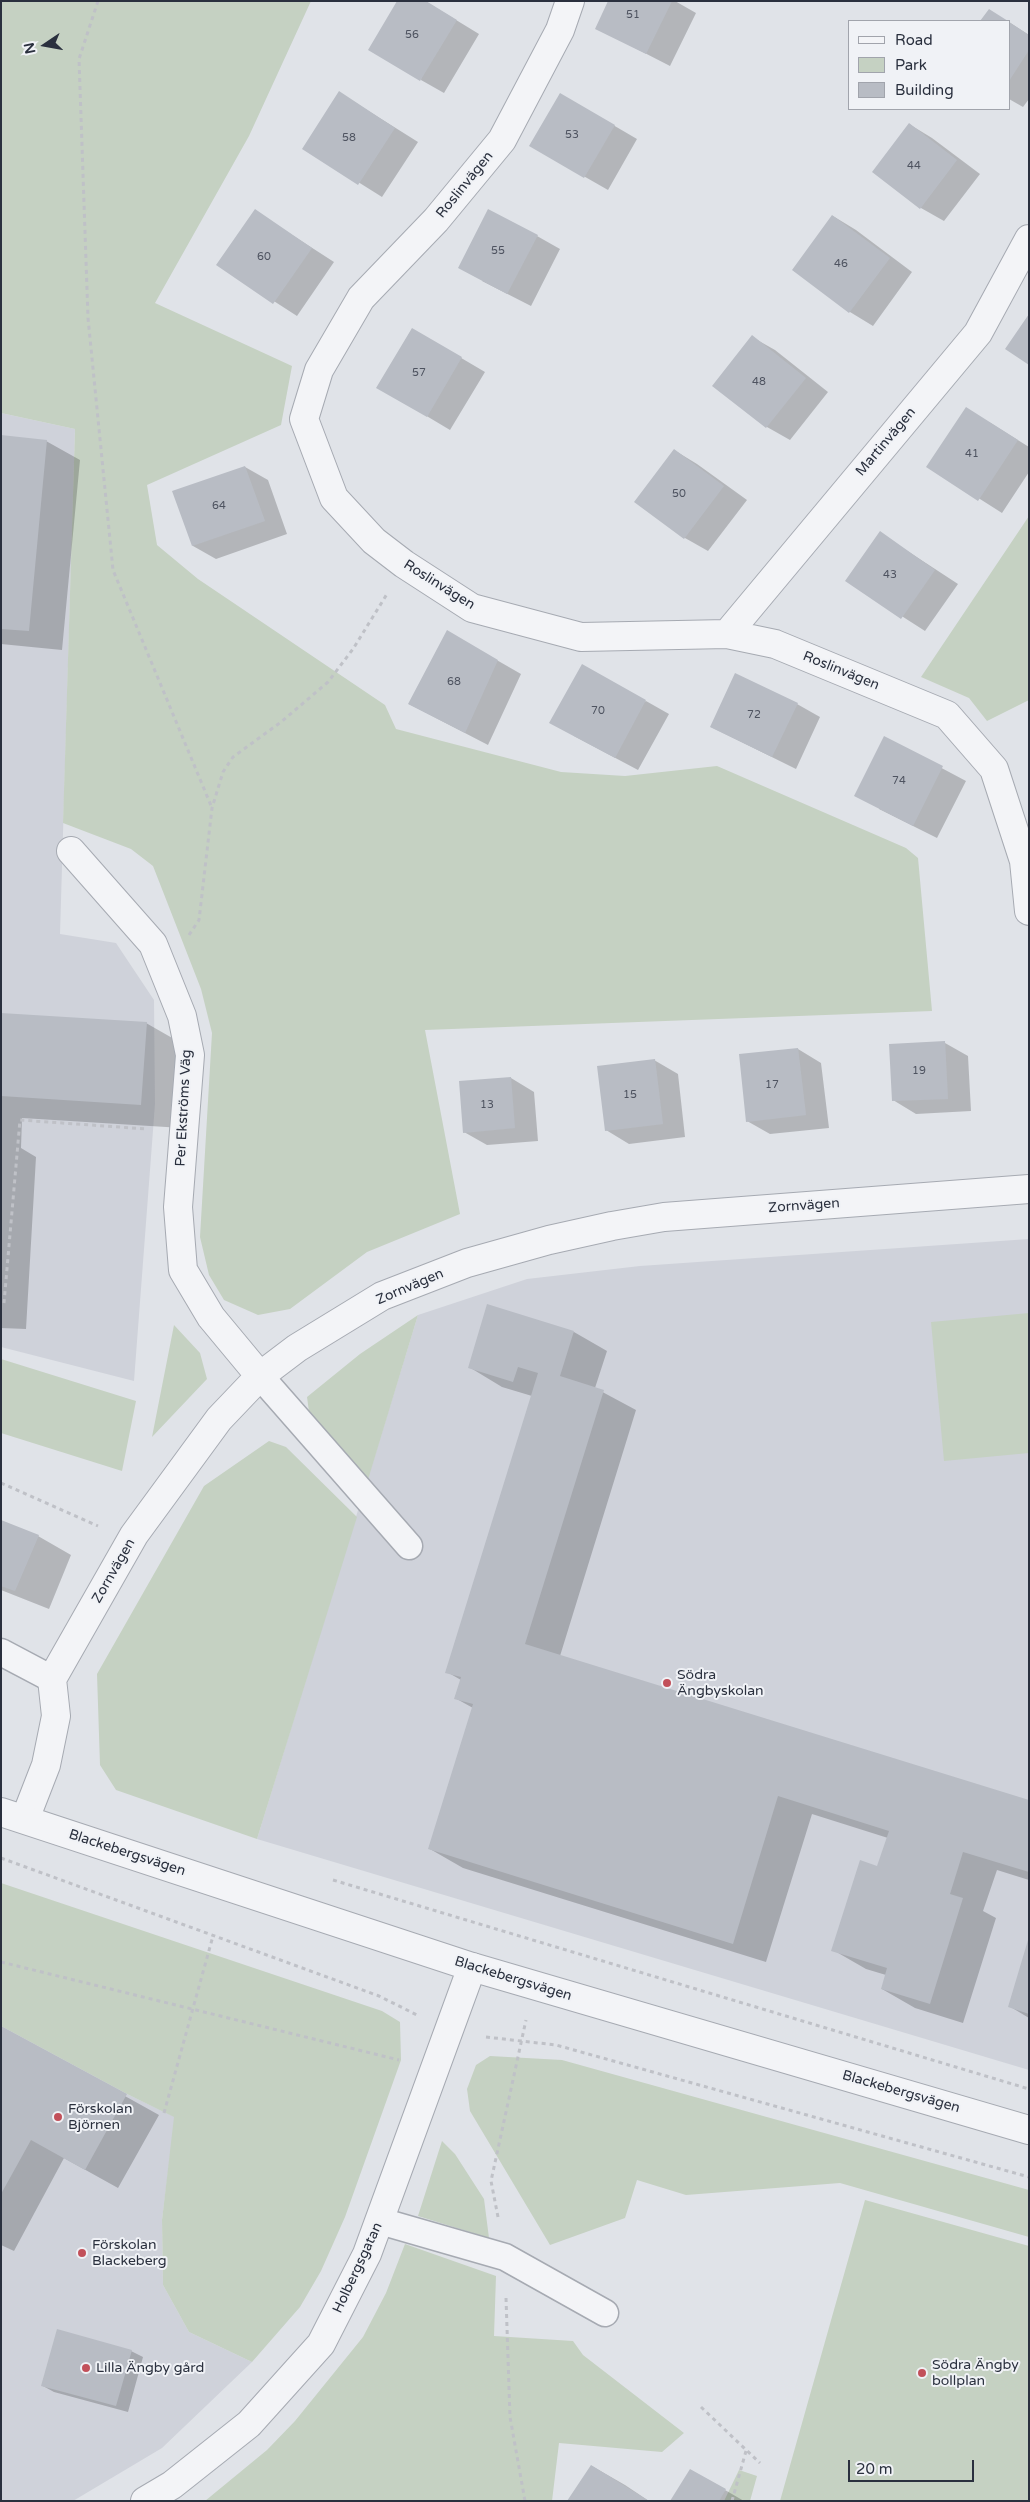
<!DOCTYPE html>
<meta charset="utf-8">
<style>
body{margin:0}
#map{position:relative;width:1030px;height:2502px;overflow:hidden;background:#e0e3e8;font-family:"Varela Round",sans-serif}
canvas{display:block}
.frame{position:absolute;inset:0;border:2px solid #2a303e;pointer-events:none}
.legend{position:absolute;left:848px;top:20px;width:162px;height:90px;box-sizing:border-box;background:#f0f2f6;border:1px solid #a1a4ac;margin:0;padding:6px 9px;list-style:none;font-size:15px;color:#2a303e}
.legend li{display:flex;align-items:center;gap:10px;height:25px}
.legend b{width:25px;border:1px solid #a1a4ac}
.north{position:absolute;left:20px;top:20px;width:50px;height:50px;-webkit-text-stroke:4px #f0f2f6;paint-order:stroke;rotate:258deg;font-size:14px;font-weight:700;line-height:20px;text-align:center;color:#2a303e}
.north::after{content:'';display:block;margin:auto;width:18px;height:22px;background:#2a303e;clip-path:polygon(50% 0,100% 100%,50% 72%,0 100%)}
.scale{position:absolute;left:848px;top:2460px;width:126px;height:22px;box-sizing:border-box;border:2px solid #2a303e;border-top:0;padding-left:6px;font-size:15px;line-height:18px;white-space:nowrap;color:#2a303e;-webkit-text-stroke:4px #f0f2f6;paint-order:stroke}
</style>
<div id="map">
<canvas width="1030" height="2502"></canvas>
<div class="frame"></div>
<ul class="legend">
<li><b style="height:6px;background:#f3f4f7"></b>Road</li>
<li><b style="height:14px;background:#c5d1c2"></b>Park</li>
<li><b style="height:14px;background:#b8bcc4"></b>Building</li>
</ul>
<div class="north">N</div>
<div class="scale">20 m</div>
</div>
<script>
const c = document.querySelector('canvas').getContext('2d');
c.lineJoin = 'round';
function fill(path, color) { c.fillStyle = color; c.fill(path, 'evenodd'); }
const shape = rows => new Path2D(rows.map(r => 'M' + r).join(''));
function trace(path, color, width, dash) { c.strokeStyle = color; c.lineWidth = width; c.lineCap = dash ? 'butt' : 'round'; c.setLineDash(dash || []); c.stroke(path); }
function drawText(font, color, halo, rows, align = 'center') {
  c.font = font + ' "Varela Round",sans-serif'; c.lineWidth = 4; c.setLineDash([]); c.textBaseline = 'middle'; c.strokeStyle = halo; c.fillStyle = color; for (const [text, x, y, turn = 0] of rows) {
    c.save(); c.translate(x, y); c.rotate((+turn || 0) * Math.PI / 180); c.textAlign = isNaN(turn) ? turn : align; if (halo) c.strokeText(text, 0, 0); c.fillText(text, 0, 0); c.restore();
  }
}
const built = shape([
 [1,413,75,429,60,934,116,943,154,1000,155,1104,134,1381,1,1347],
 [1029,1239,1029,2070,257,1839,418,1315,527,1279,640,1266],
 [1,2026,127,2094,175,2117,162,2220,163,2285,189,2332,252,2362,162,2448,73,2501,1,2501]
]);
const green = shape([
 [1,1,311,1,249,136,155,303,292,366,281,425,147,485,157,545,198,579,385,705,396,729,561,772,625,776,717,766,906,848,918,858,932,1011,425,1030,460,1214,367,1252,290,1309,258,1315,224,1300,209,1275,200,1237,212,1033,201,989,153,866,131,849,63,823,75,429,1,413],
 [1029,516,1029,700,987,721,969,698,921,677],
 [1029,1313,1029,1453,944,1461,931,1322],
 [418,1315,367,1483,310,1419,307,1397,360,1354],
 [174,1325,200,1353,207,1379,152,1437],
 [1,1359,136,1401,122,1471,1,1433],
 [269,1441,286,1447,357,1517,257,1839,116,1790,100,1765,97,1674,204,1486],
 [1,1883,382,2011,400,2022,401,2060,345,2217,321,2271,300,2307,252,2362,189,2332,163,2285,162,2220,174,2117,127,2094,1,2026],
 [490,2056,562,2060,1029,2190,1029,2237,840,2183,686,2195,637,2180,625,2218,550,2245,470,2111,467,2089,476,2065],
 [442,2141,455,2154,484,2199,489,2238,418,2216],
 [865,2200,1029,2246,1029,2501,780,2501],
 [405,2244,496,2276,494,2336,573,2341,583,2355,684,2433,662,2452,559,2443,552,2501,205,2501,267,2450,295,2421,363,2337,386,2293],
 [739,2470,757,2476,750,2501,724,2501]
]);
const shadow = shape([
 [425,1,479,34,444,93,421,80],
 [610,1,675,1,696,13,670,66,596,28],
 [1009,22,1029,35,1029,99,1023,107,1009,99],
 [340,93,418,142,382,197,304,148],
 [560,94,637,139,608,190,531,146],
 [909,124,932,138,980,174,944,221,921,208],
 [255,211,334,262,297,316,218,265],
 [833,216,856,230,912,272,873,326,850,312,793,270],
 [537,236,560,249,531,306,482,281],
 [412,329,485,372,450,430,378,387],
 [752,337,775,350,828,392,790,440,767,427,714,386],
 [989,422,1029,447,1029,472,1002,513,928,466],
 [1,437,46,441,80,460,62,650,1,644],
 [674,450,697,464,747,500,708,551,685,538,636,501],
 [245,467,268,480,287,534,216,559,193,546,174,492],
 [880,533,958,584,925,631,847,581],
 [448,632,521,674,488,745,409,704],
 [646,701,669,714,638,770,574,736],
 [797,704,820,717,796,769,711,727],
 [885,738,966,781,937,838,879,809],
 [1,1014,146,1023,188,1047,182,1128,22,1118,21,1148,36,1157,26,1329,1,1328],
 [945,1043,968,1056,971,1111,916,1114,893,1100,890,1045],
 [798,1049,821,1063,829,1128,770,1134,747,1121],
 [654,1060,678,1074,685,1137,629,1144,606,1130],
 [511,1078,534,1092,538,1141,487,1145,464,1132],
 [574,1332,607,1351,595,1388,636,1410,560,1656,1029,1801,1029,1880,997,1870,983,1911,996,1918,963,2023,915,2008,882,1989,886,1975,866,1969,833,1950,878,1868,888,1838,812,1814,766,1962,463,1868,430,1849,473,1708,455,1698,461,1680,447,1672,532,1396,502,1387,469,1367],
 [1,1521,38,1536,71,1555,49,1609,1,1590],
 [1029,1943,1029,2018,1009,2006],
 [1,2027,159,2115,118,2188,64,2158,14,2251,1,2245],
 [131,2351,143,2357,128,2412,54,2392,43,2386],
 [592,2466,625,2485,649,2501,568,2501],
 [725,2490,744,2501,671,2501]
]);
const building = shape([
 [397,1,426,1,457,20,420,81,368,50],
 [608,1,672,1,646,54,595,29],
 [989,9,1008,21,980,21],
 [1009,22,1029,35,1029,50,1009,81],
 [339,91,395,128,358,185,302,149],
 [560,93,615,125,584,178,529,146],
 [909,123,957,160,920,209,872,172],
 [255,209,312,248,273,304,216,265],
 [488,209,538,235,507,294,458,268],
 [832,215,890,258,849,313,792,270],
 [1029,314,1029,365,1005,349],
 [412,328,462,357,427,417,376,388],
 [752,335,806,378,766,428,712,386],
 [966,407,1018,440,978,501,926,467],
 [1,435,47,440,29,631,1,629],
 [674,449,724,486,684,539,634,502],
 [245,466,265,521,192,546,172,491],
 [880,531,935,570,901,619,845,581],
 [447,630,498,660,465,733,408,704],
 [582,664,646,700,615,758,549,723],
 [735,673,798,703,772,757,710,727],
 [884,736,943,766,913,826,854,796],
 [1,1013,147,1022,141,1105,1,1096],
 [945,1041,948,1099,892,1101,889,1044],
 [798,1048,806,1115,746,1122,739,1054],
 [655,1059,663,1124,605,1131,597,1066],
 [511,1077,515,1128,463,1133,459,1081],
 [487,1304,574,1331,560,1376,604,1390,525,1644,1029,1800,1029,1872,963,1852,950,1894,963,1898,930,2004,881,1989,887,1968,831,1951,860,1860,877,1866,889,1831,778,1796,733,1944,428,1849,473,1704,454,1699,461,1677,445,1673,538,1373,518,1367,513,1382,468,1368],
 [1,1520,39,1535,15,1591,1,1586],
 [1028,1940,1029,1941,1029,2014,1008,2007],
 [1,2026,127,2094,85,2170,31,2140,1,2194],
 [57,2329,132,2350,116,2406,41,2386],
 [591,2465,649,2501,567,2501],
 [690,2469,726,2489,719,2501,670,2501]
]);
const path = shape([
 [98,1,79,59,88,318,113,570,212,808],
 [189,935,199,920,212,808,223,772,233,757,281,722,328,682,353,649,387,594],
 [4,1303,20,1120,147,1129],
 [1,1483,98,1526],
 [1,1858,379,1996,417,2015],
 [333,1880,1029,2089],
 [1,1962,399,2060],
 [486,2037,556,2045,1029,2177],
 [164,2113,213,1936],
 [498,2217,491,2181,526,2020],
 [506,2298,510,2417,525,2501],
 [701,2407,760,2463],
 [732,2501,746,2451]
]);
const service = shape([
 [260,1376,409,1546],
 [1,1652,52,1679],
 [380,2221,505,2257,605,2313]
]);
const minor = shape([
 [570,1,560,30,502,140,436,220,361,298,319,370,304,419,334,498,374,541,404,564,472,608,581,637,727,634,775,644,947,715,994,769,1024,861,1029,911],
 [727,634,978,333,1029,239],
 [71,851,153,944,182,1016,190,1055,178,1207,183,1270,211,1317,260,1376],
 [25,1819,46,1765,56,1716,52,1679,134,1535,219,1419,260,1376,297,1348,382,1296,467,1263,549,1240,612,1226,664,1217,1029,1189],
 [145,2501,172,2485,249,2424,321,2344,367,2254,472,1967]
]);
const tertiary = shape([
 [1,1812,472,1967,1029,2130]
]);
const markers = [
 [667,1683,5,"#c2505a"],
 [58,2117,5,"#c2505a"],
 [82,2253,5,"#c2505a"],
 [86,2368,5,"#c2505a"],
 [922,2373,5,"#c2505a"]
];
const numberNames = [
 ["51",633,15],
 ["56",412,35],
 ["53",572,135],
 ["58",349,138],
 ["44",914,166],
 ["55",498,251],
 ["60",264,257],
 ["46",841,264],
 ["57",419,373],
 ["48",759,382],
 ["41",972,454],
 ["50",679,494],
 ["64",219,506],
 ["43",890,575],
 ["68",454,682],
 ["70",598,711],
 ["72",754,715],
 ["74",899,781],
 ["19",919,1071],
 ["17",772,1085],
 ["15",630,1095],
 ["13",487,1105]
];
const streetNames = [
 ["Roslinvägen",465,185,-51],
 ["Martinvägen",886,442,-50],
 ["Roslinvägen",439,585,32],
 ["Roslinvägen",841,671,22],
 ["Per Ekströms Väg",184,1108,-87],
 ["Zornvägen",804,1206,-4],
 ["Zornvägen",410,1287,-23],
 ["Zornvägen",114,1571,-60],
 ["Blackebergsvägen",127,1853,18],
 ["Blackebergsvägen",513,1979,17],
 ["Blackebergsvägen",901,2092,16],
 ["Holbergsgatan",358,2268,-65]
];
const poiNames = [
 ["Södra",677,1675],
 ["Ängbyskolan",677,1691],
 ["Förskolan",68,2109],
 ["Björnen",68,2125],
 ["Förskolan",92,2245],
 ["Blackeberg",92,2261],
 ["Södra Ängby",932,2365],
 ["bollplan",932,2381],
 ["Lilla Ängby gård",96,2368]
];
fill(built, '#cfd2da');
fill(green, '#c5d1c2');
fill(shadow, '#0003');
fill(building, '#b8bcc4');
trace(service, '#a6aab2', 29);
trace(minor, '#a6aab2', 30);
trace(tertiary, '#a6aab2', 30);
trace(path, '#bfc1c7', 3, [4, 4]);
trace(service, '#f3f4f7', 26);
trace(minor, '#f3f4f7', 28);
trace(tertiary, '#f3f4f7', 28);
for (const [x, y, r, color] of markers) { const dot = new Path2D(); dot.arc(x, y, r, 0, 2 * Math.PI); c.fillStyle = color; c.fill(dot); trace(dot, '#f0f2f6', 2); }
drawText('11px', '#4e5360', null, numberNames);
drawText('14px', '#2a303e', '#f0f2f6', streetNames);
drawText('14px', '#2a303e', '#f0f2f6', poiNames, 'left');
</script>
